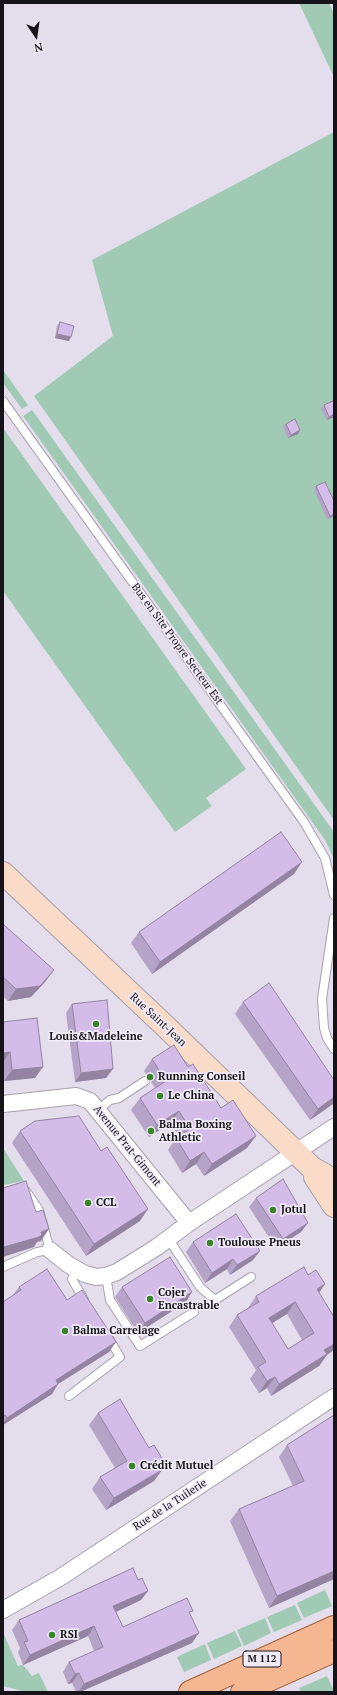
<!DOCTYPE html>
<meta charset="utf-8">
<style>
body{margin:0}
#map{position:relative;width:337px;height:1695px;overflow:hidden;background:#e4ddeb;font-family:"PT Serif",serif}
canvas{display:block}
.frame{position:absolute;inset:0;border:4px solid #161419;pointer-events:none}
.north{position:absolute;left:16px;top:16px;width:40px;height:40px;-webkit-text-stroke:3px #f1eaf8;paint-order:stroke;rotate:167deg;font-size:11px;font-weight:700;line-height:16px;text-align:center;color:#161419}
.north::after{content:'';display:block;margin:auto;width:14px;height:18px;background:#161419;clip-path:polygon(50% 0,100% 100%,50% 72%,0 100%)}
</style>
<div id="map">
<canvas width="337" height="1695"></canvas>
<div class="frame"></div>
<div class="north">N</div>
</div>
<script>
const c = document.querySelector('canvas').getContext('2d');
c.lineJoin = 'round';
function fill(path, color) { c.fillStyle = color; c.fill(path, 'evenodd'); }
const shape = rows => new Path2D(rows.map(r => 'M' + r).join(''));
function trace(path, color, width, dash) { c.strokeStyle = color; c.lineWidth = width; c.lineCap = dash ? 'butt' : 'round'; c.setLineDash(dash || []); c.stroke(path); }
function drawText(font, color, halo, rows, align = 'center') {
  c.font = font + ' "PT Serif",serif'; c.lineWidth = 3.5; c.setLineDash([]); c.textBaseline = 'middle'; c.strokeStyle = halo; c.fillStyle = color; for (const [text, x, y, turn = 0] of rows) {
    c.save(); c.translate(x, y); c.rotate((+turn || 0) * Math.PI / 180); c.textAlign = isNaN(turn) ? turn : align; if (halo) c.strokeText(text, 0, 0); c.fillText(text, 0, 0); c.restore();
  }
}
const green = shape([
 [299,3,329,3,334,14,334,77],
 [334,132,334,820,34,396,113,336,92,260],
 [3,370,28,405,22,409,3,383],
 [32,410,334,832,334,859,325,840,23,416],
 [3,428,246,769,206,798,212,806,175,832,3,591],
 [3,1148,24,1181,3,1185],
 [325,1590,332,1606,304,1618,297,1603],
 [295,1605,302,1620,274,1632,267,1617],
 [265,1618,271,1633,244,1646,237,1630],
 [235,1631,242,1646,214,1659,207,1643],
 [3,1632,18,1666,23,1665,32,1676,39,1673,48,1692,25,1692,3,1686],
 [205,1644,211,1660,184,1672,177,1657],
 [327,1676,334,1691,301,1692,299,1688]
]);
const lane = shape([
 [3,401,304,822,325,858,334,895],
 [334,918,322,999,324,1028,327,1038,334,1049],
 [98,1110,110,1100,119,1098,145,1081],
 [168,1238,200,1287,215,1300,251,1277],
 [3,1267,37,1252,50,1250,39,1210,26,1191],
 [77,1270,72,1279,84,1300],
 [106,1276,110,1300,140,1346,194,1312],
 [69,1396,120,1357,108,1337]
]);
const street = shape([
 [3,1104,76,1096,90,1101,189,1223,334,1127],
 [50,1250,69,1265,85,1274,96,1277,106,1276,117,1272,157,1247,189,1223],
 [3,1610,61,1577,334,1397]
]);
const secondary = shape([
 [3,873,163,1024,312,1168,325,1175,334,1187],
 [315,1177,334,1206]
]);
const primary = shape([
 [190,1692,334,1627],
 [242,1692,334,1651]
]);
const wall = shape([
 [60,322,69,341,55,338,57,326],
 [334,403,334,417,327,420,321,409,324,405],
 [286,424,300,430,298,434,288,438,283,427],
 [316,486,334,501,334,516,327,519,314,490],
 [294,874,152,974,131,943,139,932],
 [3,924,54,970,45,982,31,997,8,1001,3,996],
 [243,1002,333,1104,310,1120,235,1014],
 [72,1004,106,1078,75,1082,66,1013],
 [3,1022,35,1078,4,1081,3,1070],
 [152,1059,188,1067,247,1148,204,1176,196,1164,182,1173,168,1150,176,1138,179,1137,170,1123,149,1137,131,1110,140,1098,155,1088,144,1071],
 [20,1131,140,1221,86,1256,12,1143],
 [256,1198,301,1232,276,1248,249,1207],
 [193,1242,253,1260,230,1275,227,1269,205,1283,186,1252],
 [19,1287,67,1300,109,1352,58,1384,52,1394,3,1425,3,1302,13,1295],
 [122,1287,186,1302,138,1333,115,1297],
 [319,1292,327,1355,319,1366,271,1396,267,1388,259,1393,250,1379,256,1370,229,1327,237,1315,248,1308,256,1296],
 [287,1314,302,1340,288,1349,272,1323],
 [98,1413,154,1481,106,1510,92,1489,100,1477,115,1468,89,1425],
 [334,1415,334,1579,269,1608,230,1521,239,1509,293,1486,279,1457,287,1445],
 [138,1580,148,1591,141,1600,116,1612,123,1627,190,1614,192,1643,80,1692,76,1692,72,1683,68,1684,63,1672,69,1662,94,1651,88,1636,23,1665,18,1652,20,1648,12,1630,19,1620]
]);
const shadedWall = shape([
 [57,334,71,337,69,341,55,338],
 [334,414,334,417,327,420,329,417],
 [300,430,298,434,288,438,291,435],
 [334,514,334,516,327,519,330,516],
 [302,862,294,874,152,974,160,962],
 [54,970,45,982,31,997,8,1001,16,989],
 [10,1052,3,1062,3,1053],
 [43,1067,35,1078,4,1081,12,1070],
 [113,1069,106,1078,75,1082,81,1073],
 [334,1097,333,1104,310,1120,318,1109],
 [179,1111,170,1123,149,1137,157,1125],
 [256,1136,247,1148,204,1176,212,1164],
 [204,1152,196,1164,182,1173,190,1161],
 [148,1209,140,1221,86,1256,94,1244],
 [308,1223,301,1232,276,1248,283,1239],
 [49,1229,41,1241,37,1242,34,1247,3,1257,3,1249,4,1247,41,1232],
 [260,1251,253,1260,230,1275,237,1265],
 [233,1259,227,1269,205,1283,212,1273],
 [325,1284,317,1296,317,1289],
 [192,1292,186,1302,138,1333,145,1323],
 [295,1302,287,1314,261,1330,269,1318],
 [116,1342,109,1352,58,1384,52,1394,3,1425,3,1423,7,1418,56,1380],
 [334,1344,334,1350,327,1355,319,1366,271,1396,279,1384,324,1350],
 [275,1377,267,1388,259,1393,267,1381],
 [163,1460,155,1472,158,1463],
 [162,1470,154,1481,106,1510,114,1498],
 [334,1571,334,1579,269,1608,277,1596],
 [148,1591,141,1600,107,1616,113,1606],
 [94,1626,88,1636,23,1665,30,1655],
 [199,1633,192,1643,80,1692,78,1692,84,1684],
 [79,1673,72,1683,68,1684,75,1674]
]);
const building = shape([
 [60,322,74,326,71,337,57,334,60,322],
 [333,401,334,403,334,414,329,417,324,405,333,401],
 [295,419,300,430,291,435,286,424,295,419],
 [325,482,334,501,334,514,330,516,316,486,325,482],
 [281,832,302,862,160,962,139,932,281,832],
 [3,924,54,970,40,986,16,989,3,977,3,924],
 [269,983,334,1080,334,1097,318,1109,243,1002,269,983],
 [107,1000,113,1069,81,1073,72,1004,107,1000],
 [37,1018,43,1067,12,1070,10,1052,3,1053,3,1022,37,1018],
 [174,1045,188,1067,193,1064,221,1108,233,1100,256,1136,212,1164,204,1152,190,1161,176,1138,190,1129,179,1111,157,1125,140,1098,166,1081,152,1059,174,1045],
 [79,1116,101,1151,107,1147,148,1209,94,1244,20,1131,35,1121,79,1116],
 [283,1179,308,1223,283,1239,256,1198,283,1179],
 [26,1181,36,1212,43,1210,49,1229,41,1232,42,1235,39,1237,4,1247,3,1244,3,1188,26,1181],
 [236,1214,260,1251,237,1265,233,1259,212,1273,193,1242,236,1214],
 [170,1257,192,1292,145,1323,122,1287,170,1257],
 [304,1267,308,1275,316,1270,325,1284,317,1289,334,1317,334,1344,324,1350,327,1354,279,1384,275,1377,267,1381,258,1367,266,1362,237,1315,259,1302,256,1296,304,1267],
 [295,1302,314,1333,288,1349,269,1318,295,1302],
 [47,1269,67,1300,82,1290,116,1342,56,1380,58,1384,7,1418,5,1415,3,1416,3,1302,21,1290,19,1287,47,1269],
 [120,1399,149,1448,154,1445,163,1460,158,1463,162,1470,114,1498,100,1477,127,1461,98,1413,120,1399],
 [334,1415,334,1571,277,1596,239,1509,304,1481,287,1445,334,1415],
 [133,1568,138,1580,142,1578,148,1591,113,1606,123,1627,187,1598,193,1611,189,1612,199,1633,84,1684,79,1673,75,1674,69,1662,103,1647,94,1626,30,1655,24,1642,28,1641,19,1620,133,1568]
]);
const markers = [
 [96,1024,4,"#39832a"],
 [150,1077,4,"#39832a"],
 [160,1096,4,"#39832a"],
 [151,1131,4,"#39832a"],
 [88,1203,4,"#39832a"],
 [273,1210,4,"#39832a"],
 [210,1243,4,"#39832a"],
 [150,1299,4,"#39832a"],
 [65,1331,4,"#39832a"],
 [132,1466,4,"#39832a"],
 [52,1635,4,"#39832a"]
];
const shields = [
 [262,1659,38]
];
const shieldNames = [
 ["M 112",262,1659]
];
const streetNames = [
 ["Bus en Site Propre Secteur Est",177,644,54],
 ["Rue Saint-Jean",158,1020,43],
 ["Avenue Prat-Gimont",127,1146,51],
 ["Rue de la Tuilerie",170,1505,-33]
];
const poiNames = [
 ["Louis&Madeleine",96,1037,"center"],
 ["Running Conseil",158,1077],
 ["Le China",168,1096],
 ["Balma Boxing",159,1125],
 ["Athletic",159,1138],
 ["CCL",96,1203],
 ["Jotul",281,1210],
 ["Toulouse Pneus",218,1243],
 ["Cojer",158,1293],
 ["Encastrable",158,1306],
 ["Balma Carrelage",73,1331],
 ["Crédit Mutuel",140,1466],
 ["RSI",60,1635]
];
fill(green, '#a0cab4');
trace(lane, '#a7a0ae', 10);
trace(street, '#a7a0ae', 18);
trace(secondary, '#a7a0ae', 24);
trace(primary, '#a25f38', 24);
trace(lane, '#fff', 8);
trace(street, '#fff', 16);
trace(secondary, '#fadbc8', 22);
trace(primary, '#f5b791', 22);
fill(wall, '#b5a3c8');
fill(shadedWall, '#9484a2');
fill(building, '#d3bde8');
trace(building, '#9484a2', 1);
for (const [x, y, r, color] of markers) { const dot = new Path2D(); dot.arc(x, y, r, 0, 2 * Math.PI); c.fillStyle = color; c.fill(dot); trace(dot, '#f1eaf8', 1.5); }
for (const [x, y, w] of shields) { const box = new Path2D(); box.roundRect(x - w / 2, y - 8, w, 16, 3); c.fillStyle = '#f1eaf8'; c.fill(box); trace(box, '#161419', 1); }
drawText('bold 10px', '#161419', null, shieldNames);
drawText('11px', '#161419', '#f1eaf8', streetNames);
drawText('bold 11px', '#161419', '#f1eaf8', poiNames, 'left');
</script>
